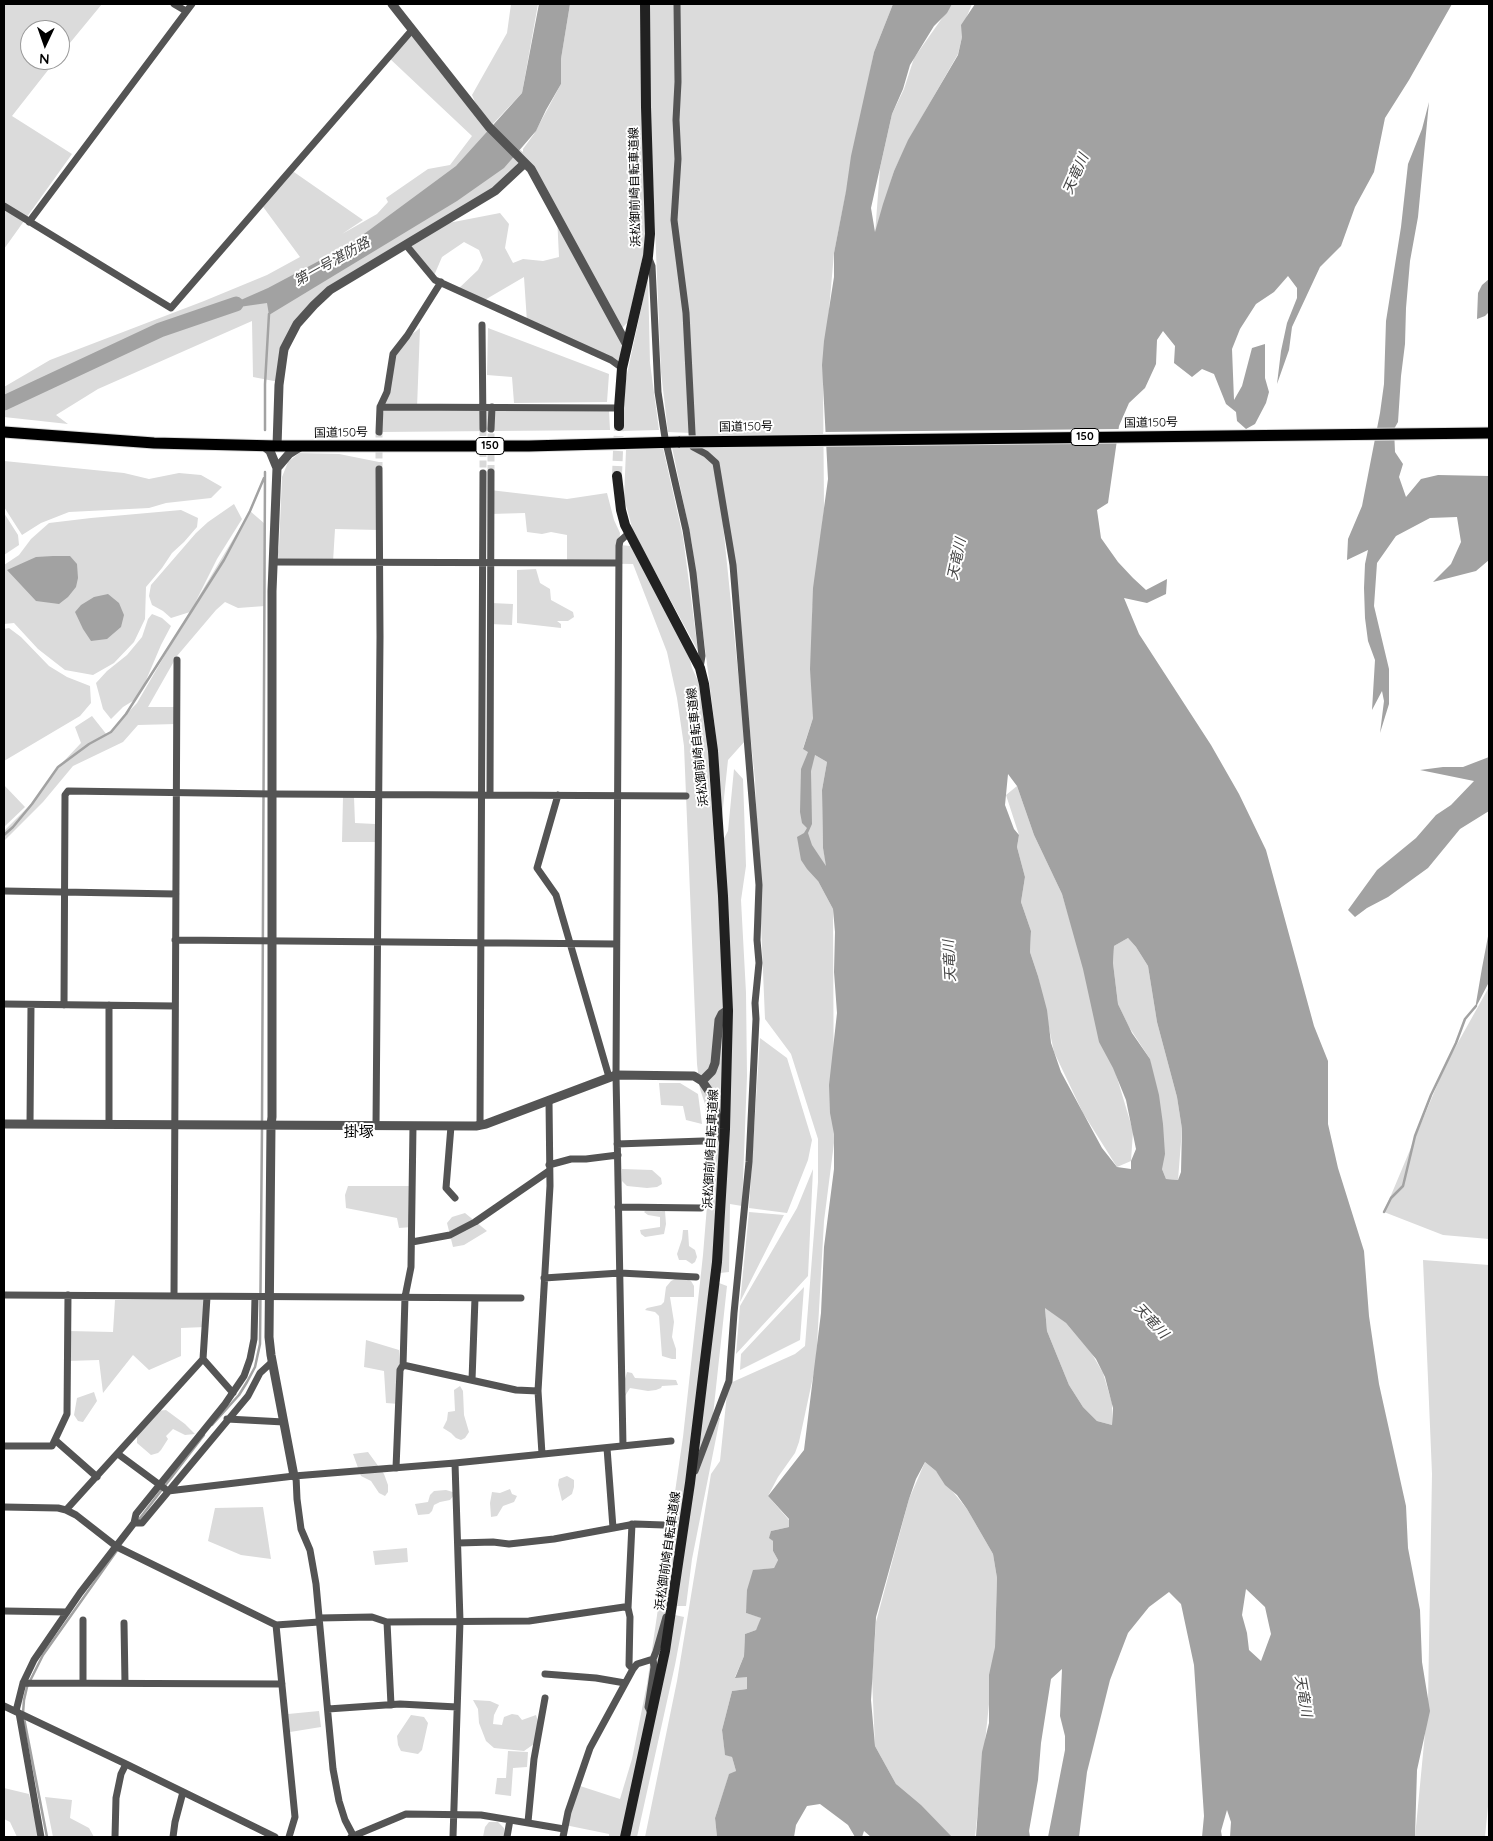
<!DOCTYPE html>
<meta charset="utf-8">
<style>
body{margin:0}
#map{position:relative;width:1493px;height:1841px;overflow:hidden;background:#fff;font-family:Quicksand,sans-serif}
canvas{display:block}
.frame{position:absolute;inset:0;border:5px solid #000;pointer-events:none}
.north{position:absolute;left:20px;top:20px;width:50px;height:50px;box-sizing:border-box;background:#fff;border:1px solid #999;border-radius:50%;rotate:183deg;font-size:14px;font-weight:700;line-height:20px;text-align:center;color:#000}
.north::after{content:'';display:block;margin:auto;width:18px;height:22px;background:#000;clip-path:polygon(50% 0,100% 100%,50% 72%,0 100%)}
</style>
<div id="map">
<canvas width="1493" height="1841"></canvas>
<div class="frame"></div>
<div class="north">N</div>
</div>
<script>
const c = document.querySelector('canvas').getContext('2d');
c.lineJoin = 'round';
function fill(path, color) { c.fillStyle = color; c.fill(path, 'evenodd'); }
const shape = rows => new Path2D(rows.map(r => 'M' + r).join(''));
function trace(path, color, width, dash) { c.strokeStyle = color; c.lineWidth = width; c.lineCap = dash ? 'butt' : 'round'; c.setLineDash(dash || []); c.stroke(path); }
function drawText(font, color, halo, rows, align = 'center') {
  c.font = font + ' Quicksand,"Noto Sans JP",sans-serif'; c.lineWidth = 4; c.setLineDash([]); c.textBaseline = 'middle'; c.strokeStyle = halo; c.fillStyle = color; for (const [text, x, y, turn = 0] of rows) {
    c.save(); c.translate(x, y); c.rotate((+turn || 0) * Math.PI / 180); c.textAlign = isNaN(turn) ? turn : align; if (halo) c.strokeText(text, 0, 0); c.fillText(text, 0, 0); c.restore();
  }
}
const green = shape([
 [4,4,102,4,60,55,60,30,30,30,30,60,56,60,12,116,72,154,4,249],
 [511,4,538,4,522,93,490,127,523,152,523,149,534,134,561,84,561,59,570,4,893,4,874,52,834,253,823,379,824,509,812,613,813,718,803,748,827,762,822,790,823,848,827,868,818,881,833,909,834,1143,824,1221,816,1363,799,1442,795,1453,778,1477,768,1496,789,1520,789,1527,771,1531,770,1538,773,1541,773,1551,778,1560,774,1568,756,1570,751,1578,746,1613,762,1618,756,1630,745,1634,744,1656,735,1677,747,1677,747,1689,732,1691,722,1730,725,1754,732,1757,736,1771,729,1775,715,1818,717,1837,645,1837,677,1681,711,1474,720,1461,728,1384,795,1354,805,1346,818,1182,818,1139,791,1054,765,1019,755,780,732,557,720,495,745,741,728,760,722,817,716,736,692,544,672,447,693,447,697,449,692,433,668,432,661,372,646,13,643,73,646,242,628,322,621,329,621,326,539,182,525,163,524,157,523,161,492,192,438,225,500,213,509,224,505,248,513,263,523,259,543,261,559,257,557,216,624,340,619,366,527,322,524,277,483,301,457,290,478,270,483,260,479,250,464,242,442,257,433,278,409,249,425,232,387,253,314,303,295,330,279,382,253,377,252,321,98,389,56,415,68,424,4,417,4,387,50,360,204,301,267,275,300,257,261,204,291,170,363,220,342,234,377,214,388,202,386,198,428,169,450,165,472,136,388,57,412,30,482,118,472,95,507,33],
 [952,4,972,4,967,16,958,54,912,134,894,171,875,234,880,168,892,114,904,89,914,58],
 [648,276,650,363,659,430,622,431,626,379],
 [420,328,417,408,609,411,610,430,380,432,393,354,402,342],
 [488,328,609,374,607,402,514,403,512,377,487,375],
 [663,448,683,537,698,651,633,531,624,498,626,450],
 [299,453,339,454,379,462,376,478,380,530,335,529,333,562,276,562,279,547,282,477,288,462],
 [4,461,124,473,149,479,179,473,201,475,222,487,211,498,166,503,149,508,69,512,41,523,22,535,4,507],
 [490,490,567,499,607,493,614,520,620,533,619,545,631,546,689,655,692,668,698,681,702,696,707,739,715,855,728,831,734,769,743,779,746,866,741,900,746,993,747,1076,742,1206,730,1204,729,1272,720,1273,719,1283,727,1286,713,1415,720,1418,692,1559,686,1606,677,1606,675,1615,684,1617,675,1665,637,1837,609,1837,609,1834,565,1825,577,1785,620,1799,632,1759,647,1684,683,1437,703,1255,710,1169,707,1154,705,1104,700,1089,697,1064,684,746,677,698,667,652,633,564,567,563,567,535,551,532,542,534,527,532,525,513,490,514],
 [234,504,242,519,217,559,196,601,250,511,265,524,265,606,238,608,225,602,216,610,177,656,148,707,177,707,176,724,138,725,123,742,73,766,43,802,4,841,4,831,34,801,64,761,81,743,75,727,92,716,107,735,137,703,190,612,171,618,163,611,152,605,149,596,151,585,196,533,208,522],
 [181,510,198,518,197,527,184,542,172,553,162,568,146,587,145,619,134,642,114,663,93,675,65,670,38,649,14,623,4,624,4,565,19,555,31,539,49,523,91,518],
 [4,513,18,535,19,545,4,555],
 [536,569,540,583,550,589,551,600,573,612,574,617,568,621,557,621,561,624,561,628,517,623,517,570],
 [491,603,513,604,512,625,490,624],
 [152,614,162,618,171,626,161,645,144,685,136,699,123,707,111,719,103,709,96,683,107,671,127,655,142,637,148,619],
 [9,628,21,637,49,666,67,677,90,686,91,703,80,716,4,761,4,629],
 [4,785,25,807,4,827],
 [1017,786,1034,835,1062,894,1133,1131,1131,1161,1117,1167,1083,1113,1054,1052,1038,976,1030,952,1031,931,1021,902,1025,877,1017,847,1019,835,1006,795],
 [343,797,354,797,355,823,375,824,375,842,342,842],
 [1128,938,1136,947,1148,966,1157,1022,1177,1097,1182,1129,1178,1180,1166,1179,1162,1169,1150,1059,1129,1027,1118,1004,1113,963,1114,946],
 [1489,987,1489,1239,1443,1235,1384,1212,1446,1064],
 [760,1038,787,1058,812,1140,808,1160,787,1213,749,1208],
 [659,1083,680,1083,698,1094,702,1124,686,1120,683,1106,661,1105],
 [622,1169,652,1170,661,1178,662,1184,657,1187,647,1188,627,1186,622,1181],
 [813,1169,808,1276,736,1354,740,1306,797,1208],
 [348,1186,412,1186,412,1227,399,1228,397,1218,346,1208,345,1195],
 [647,1209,665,1211,666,1224,664,1234,645,1237,641,1234,640,1230,660,1227,660,1217,648,1215,644,1212],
 [749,1212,784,1215,740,1302],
 [465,1213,487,1231,464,1245,453,1247,447,1223,452,1217],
 [683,1230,688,1230,689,1246,695,1250,697,1257,695,1262,692,1264,686,1260,679,1260,677,1254,682,1239],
 [1423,1260,1489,1265,1489,1796,1485,1837,1415,1837,1428,1702,1432,1474],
 [681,1276,691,1281,694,1286,694,1297,670,1297,674,1322,672,1337,676,1349,676,1359,672,1359,662,1356,659,1316,655,1312,645,1310,647,1308,661,1305,664,1302,666,1287,671,1281],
 [804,1287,800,1340,740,1370,741,1354],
 [207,1299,205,1327,181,1328,181,1356,149,1370,133,1355,103,1393,99,1360,67,1361,68,1331,113,1332,115,1300],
 [1045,1307,1066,1323,1092,1354,1103,1373,1112,1403,1112,1425,1097,1421,1083,1407,1069,1385,1047,1331],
 [366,1340,399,1350,399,1404,386,1403,384,1371,364,1367],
 [627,1372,632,1373,635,1378,676,1380,678,1385,662,1386,661,1388,656,1390,648,1391,630,1388,622,1401,626,1392,625,1379],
 [460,1386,463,1391,464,1415,469,1432,465,1438,461,1440,456,1438,451,1433,443,1428,447,1420,448,1412,455,1411,454,1390],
 [94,1392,97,1401,83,1422,78,1421,74,1415,77,1398],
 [166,1410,185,1424,195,1434,185,1435,173,1429,166,1436,168,1439,161,1450,158,1453,151,1455,137,1443,137,1437,143,1426,157,1411],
 [368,1452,384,1474,388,1485,388,1492,385,1496,379,1493,371,1481,361,1476,353,1454],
 [925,1462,936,1471,967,1509,993,1554,997,1578,995,1647,975,1837,939,1837,896,1784,875,1746,872,1678,876,1622,909,1499],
 [567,1476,574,1480,574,1487,572,1494,562,1501,558,1485,559,1479],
 [510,1489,512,1494,517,1496,514,1502,503,1506,497,1516,491,1517,490,1503,492,1492,500,1493],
 [446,1490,456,1493,450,1500,440,1502,434,1505,432,1511,429,1514,418,1515,415,1504,428,1502,430,1495,434,1491],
 [263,1507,271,1559,241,1555,208,1541,215,1508],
 [407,1548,408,1562,375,1565,373,1551],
 [473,1700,490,1701,499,1705,494,1715,493,1724,502,1725,504,1717,512,1714,518,1715,522,1720,536,1715,540,1728,534,1744,524,1751,494,1748,486,1741,479,1723,478,1709],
 [319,1711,321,1727,290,1732,288,1714],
 [411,1715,424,1717,428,1723,422,1750,418,1754,401,1751,398,1745,397,1736],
 [508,1751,528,1752,527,1767,513,1768,511,1796,495,1794,497,1778,506,1778],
 [4,1788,29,1794,39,1837,17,1837,10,1822,4,1819],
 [45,1797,72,1800,70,1818,89,1828,94,1837,53,1837],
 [489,1822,498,1822,504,1828,505,1837,483,1837,485,1827]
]);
const water = shape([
 [539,4,570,4,561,59,561,84,546,110,536,131,504,168,457,201,269,315,267,303,218,310,268,288,349,245,456,166,522,93],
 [893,4,952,4,947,13,934,26,910,65,903,89,892,114,871,208,875,232,883,204,894,171,908,140,958,55,962,37,961,25,975,4,1452,4,1409,80,1385,118,1374,172,1355,207,1341,246,1320,267,1292,327,1289,350,1277,384,1281,351,1287,323,1297,298,1297,288,1288,276,1274,292,1256,304,1240,329,1232,349,1234,400,1242,386,1252,348,1265,344,1265,378,1269,392,1266,403,1255,424,1246,429,1237,421,1236,412,1226,404,1214,374,1202,369,1192,377,1174,363,1175,346,1163,331,1157,340,1156,364,1145,388,1129,403,1119,426,1108,503,1097,510,1101,538,1118,562,1133,578,1146,590,1167,579,1166,594,1147,603,1124,598,1139,634,1211,745,1239,794,1266,850,1314,1026,1328,1061,1328,1124,1338,1168,1364,1251,1369,1316,1379,1384,1406,1506,1408,1548,1420,1610,1422,1662,1430,1711,1417,1770,1415,1837,1230,1837,1231,1822,1227,1810,1221,1831,1222,1837,1202,1837,1204,1816,1194,1665,1181,1604,1169,1592,1149,1607,1128,1633,1110,1680,1087,1772,1079,1837,1048,1837,1065,1750,1065,1736,1060,1716,1062,1669,1051,1679,1041,1743,1038,1780,1029,1831,1030,1837,976,1837,982,1752,989,1723,989,1675,995,1647,997,1578,993,1554,967,1509,957,1495,945,1485,936,1471,925,1462,916,1479,909,1499,876,1617,871,1700,875,1746,896,1784,921,1805,952,1837,871,1837,864,1831,862,1837,855,1837,848,1825,820,1804,807,1806,796,1825,794,1837,717,1837,715,1818,729,1774,736,1771,732,1757,725,1755,722,1730,732,1691,747,1689,747,1677,735,1678,744,1656,745,1634,756,1630,761,1618,746,1613,747,1590,753,1570,774,1568,778,1560,773,1551,773,1541,769,1538,771,1531,789,1527,789,1519,768,1496,804,1450,821,1313,824,1247,834,1169,834,1134,830,1113,829,1085,837,1013,834,972,835,932,833,909,818,881,807,869,801,860,797,837,804,833,807,828,802,823,800,812,801,769,808,752,803,749,813,718,810,669,813,588,828,479,822,365,824,341,834,277,834,253,846,191,851,156,874,52],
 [815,755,827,762,822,790,823,848,826,866,812,845,808,833,812,824,811,771],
 [1008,774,1017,786,1034,835,1062,894,1083,969,1099,1042,1113,1068,1126,1100,1136,1149,1131,1161,1131,1169,1117,1167,1102,1148,1061,1072,1051,1043,1047,1010,1038,976,1030,952,1031,931,1021,902,1025,877,1017,847,1019,835,1014,829,1005,805],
 [1128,938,1136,947,1148,966,1157,1022,1177,1097,1182,1129,1181,1172,1178,1180,1166,1179,1162,1169,1165,1154,1163,1124,1159,1095,1150,1059,1132,1033,1118,1004,1113,963,1114,946],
 [1045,1308,1066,1323,1096,1359,1105,1377,1113,1408,1112,1425,1097,1421,1083,1407,1069,1385,1047,1331],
 [1246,1589,1265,1607,1271,1634,1261,1661,1249,1650,1247,1633,1242,1615],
 [1429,102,1418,217,1410,261,1406,308,1405,344,1401,376,1398,422,1394,429,1395,452,1403,464,1399,477,1406,497,1421,479,1438,475,1489,476,1489,560,1476,571,1433,582,1451,564,1461,542,1457,517,1430,518,1396,536,1377,563,1374,606,1389,669,1389,704,1380,733,1384,701,1382,691,1372,710,1375,660,1368,641,1365,618,1364,588,1365,564,1368,550,1347,560,1348,539,1362,506,1380,413,1384,384,1386,321,1401,227,1408,164,1422,129],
 [1489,279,1489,312,1485,316,1477,319,1478,293,1482,285],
 [53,556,70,556,77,564,78,578,76,587,68,597,59,604,36,601,7,570,36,557],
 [108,594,119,603,124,615,121,627,107,639,91,641,83,629,75,612,81,605,94,597],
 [1489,757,1489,811,1460,829,1428,868,1388,897,1367,908,1355,917,1348,910,1377,870,1416,838,1436,815,1451,805,1474,781,1420,770,1443,767,1463,767],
 [1489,931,1489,982,1475,1009,1482,968]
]);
const pier = shape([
 [1121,429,1119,442,824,445,823,432]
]);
const stream = shape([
 [265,430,265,384,269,314],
 [4,835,13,827,32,804,58,767,89,744,111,732,126,714,224,560,250,511,264,478],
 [262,1123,265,472],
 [1384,1212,1391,1198,1403,1186,1415,1136,1431,1095,1456,1043,1465,1019,1476,1006],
 [212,1425,239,1395,247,1382,255,1367,260,1344,262,1128],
 [137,1522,204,1435],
 [23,1713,24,1700,27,1687,43,1655,118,1549],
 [24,1718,47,1837]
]);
const river = shape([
 [4,403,160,330,236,304]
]);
const minorTunnel = shape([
 [483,429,483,473],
 [379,469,379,432],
 [491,472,491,429]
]);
const secondaryTunnel = shape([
 [617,476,619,426]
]);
const minor = shape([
 [174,4,186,11],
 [677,4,678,82,676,120,678,159,674,220,686,313,692,433,693,447,706,454,716,463,733,565,759,885,757,940,759,963,755,1003,756,1019,749,1162,734,1313,729,1381,695,1471],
 [4,206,171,308,412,30],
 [29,222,192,4],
 [406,245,435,280,611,360,622,368],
 [648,256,652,266,658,392,665,438,686,530,693,573,702,656,700,668],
 [482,325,483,429],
 [380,407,619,408],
 [491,429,492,407],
 [379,432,380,407,387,392,393,354,407,336,441,282],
 [273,562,619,563],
 [490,795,491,472],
 [558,795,537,868,556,895,609,1077],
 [4,891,176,894],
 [175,940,616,944],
 [4,1004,175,1006],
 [64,1005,65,795,68,791,273,794,686,796],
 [109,1005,109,1124],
 [30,1124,31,1005],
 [480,1125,483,473],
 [376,1126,380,637,379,469],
 [413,1126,411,1267,405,1297,403,1365,516,1390,538,1391],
 [451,1126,446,1188,455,1198],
 [617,1144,703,1141],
 [549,1165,571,1159,586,1159,618,1155],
 [618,1207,701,1208],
 [412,1242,450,1235,475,1222,549,1171],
 [544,1278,620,1273,696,1277],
 [4,1295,521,1298],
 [174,1296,177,660],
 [203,1359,233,1393],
 [472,1380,475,1298],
 [227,1419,284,1422],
 [55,1440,97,1477],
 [4,1446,52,1446,67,1414,68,1295],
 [623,1446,616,1075,619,546,620,541,629,533],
 [607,1448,613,1528],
 [118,1454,168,1491,294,1476,455,1463,671,1441],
 [542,1454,538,1391,550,1186,549,1101],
 [396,1468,400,1370,403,1365],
 [296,1476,297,1499,301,1529,310,1550,316,1584,333,1769,339,1801,345,1820,354,1837],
 [4,1507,58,1508,66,1510,76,1515,117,1547,276,1625,319,1622],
 [66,1510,203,1359,207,1297],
 [134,1523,136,1514,225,1404,244,1376,250,1359,254,1339,255,1297],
 [458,1543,493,1542,509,1544,554,1539,635,1524,664,1525],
 [628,1608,632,1524],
 [4,1611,67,1612],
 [319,1618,372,1617,387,1622,391,1705],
 [387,1622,529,1621,624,1607,628,1608,630,1617,629,1665,633,1669],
 [124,1623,125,1683],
 [276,1625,295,1817,289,1837],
 [545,1674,596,1678,625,1683],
 [23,1683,282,1684],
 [83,1683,83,1620],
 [4,1706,126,1764,275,1837],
 [328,1709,400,1704,457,1707],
 [16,1711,23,1683,34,1660,80,1593,134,1523,142,1523,248,1396,260,1373,272,1362],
 [19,1713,41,1837],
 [652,1715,648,1707,654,1667,653,1659,656,1652,666,1617],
 [528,1822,534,1759,545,1698],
 [115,1837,116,1798,121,1774,126,1764],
 [173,1837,175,1822,183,1792],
 [351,1837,406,1814,481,1815,564,1829],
 [453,1837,460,1621,455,1463],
 [507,1837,510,1820],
 [563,1837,568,1812,590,1748,633,1669,637,1664,653,1659]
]);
const tertiary = shape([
 [392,4,489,127,531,169,627,345],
 [264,446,270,451,277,468,272,591,272,1117,271,1125,269,1337,271,1355,294,1476],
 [277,446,279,385,284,349,297,324,314,305,330,290,495,191,525,163],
 [277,468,289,454,300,447],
 [702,1081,712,1071,715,1063,719,1020,722,1014,728,1010],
 [4,1124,476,1126,486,1124,616,1075,694,1076,702,1081,711,1094,723,1140]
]);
const secondary = shape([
 [619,426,619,408,622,368,648,256,650,234,646,107,645,4],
 [617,476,621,510,625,525,700,668,704,684,713,751,723,896,728,1011,725,1129,717,1262,690,1483,665,1651,625,1837]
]);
const trunk = shape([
 [4,432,154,443,277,446,529,446,680,442]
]);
const trunkBridge = shape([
 [680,442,1489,433]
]);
const shields = [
 [1085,437,28],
 [490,446,28]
];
const shieldNames = [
 ["150",1085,437],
 ["150",490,446]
];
const streetNames = [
 ["浜松御前崎自転車道線",635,187,-91],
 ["国道150号",1151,423,-1],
 ["国道150号",746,427,-1],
 ["国道150号",341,433,-1],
 ["浜松御前崎自転車道線",698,747,-96],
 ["浜松御前崎自転車道線",711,1149,-87],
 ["浜松御前崎自転車道線",668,1551,-82]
];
const waterNames = [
 ["天竜川",1076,174,-66],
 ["第一号湛防路",332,262,-29],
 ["天竜川",957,559,-78],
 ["天竜川",950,961,-93],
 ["天竜川",1151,1321,47],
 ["天竜川",1303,1696,80]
];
const quarterNames = [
 ["掛塚",359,1132]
];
fill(green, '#dbdbdb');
fill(water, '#a2a2a2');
fill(pier, '#fff');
trace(stream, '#a2a2a2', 2.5);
trace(river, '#a2a2a2', 15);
trace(minorTunnel, '#d9d9d9', 7, [7, 3.5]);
trace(secondaryTunnel, '#d9d9d9', 10, [10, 5]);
trace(trunk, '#dbdbdb', 13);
trace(minor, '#545454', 7);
trace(tertiary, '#545454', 9);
trace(secondary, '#212121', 10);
trace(trunk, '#000', 11);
trace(trunkBridge, '#dbdbdb', 13, []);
trace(trunkBridge, '#000', 11);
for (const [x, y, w] of shields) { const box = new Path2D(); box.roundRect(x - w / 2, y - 8.5, w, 17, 4); c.fillStyle = '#fff'; c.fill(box); trace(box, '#000', 1); }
drawText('bold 11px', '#000', null, shieldNames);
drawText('12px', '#000', '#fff', streetNames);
drawText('italic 14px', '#434343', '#fff', waterNames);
drawText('15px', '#000', '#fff', quarterNames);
</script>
